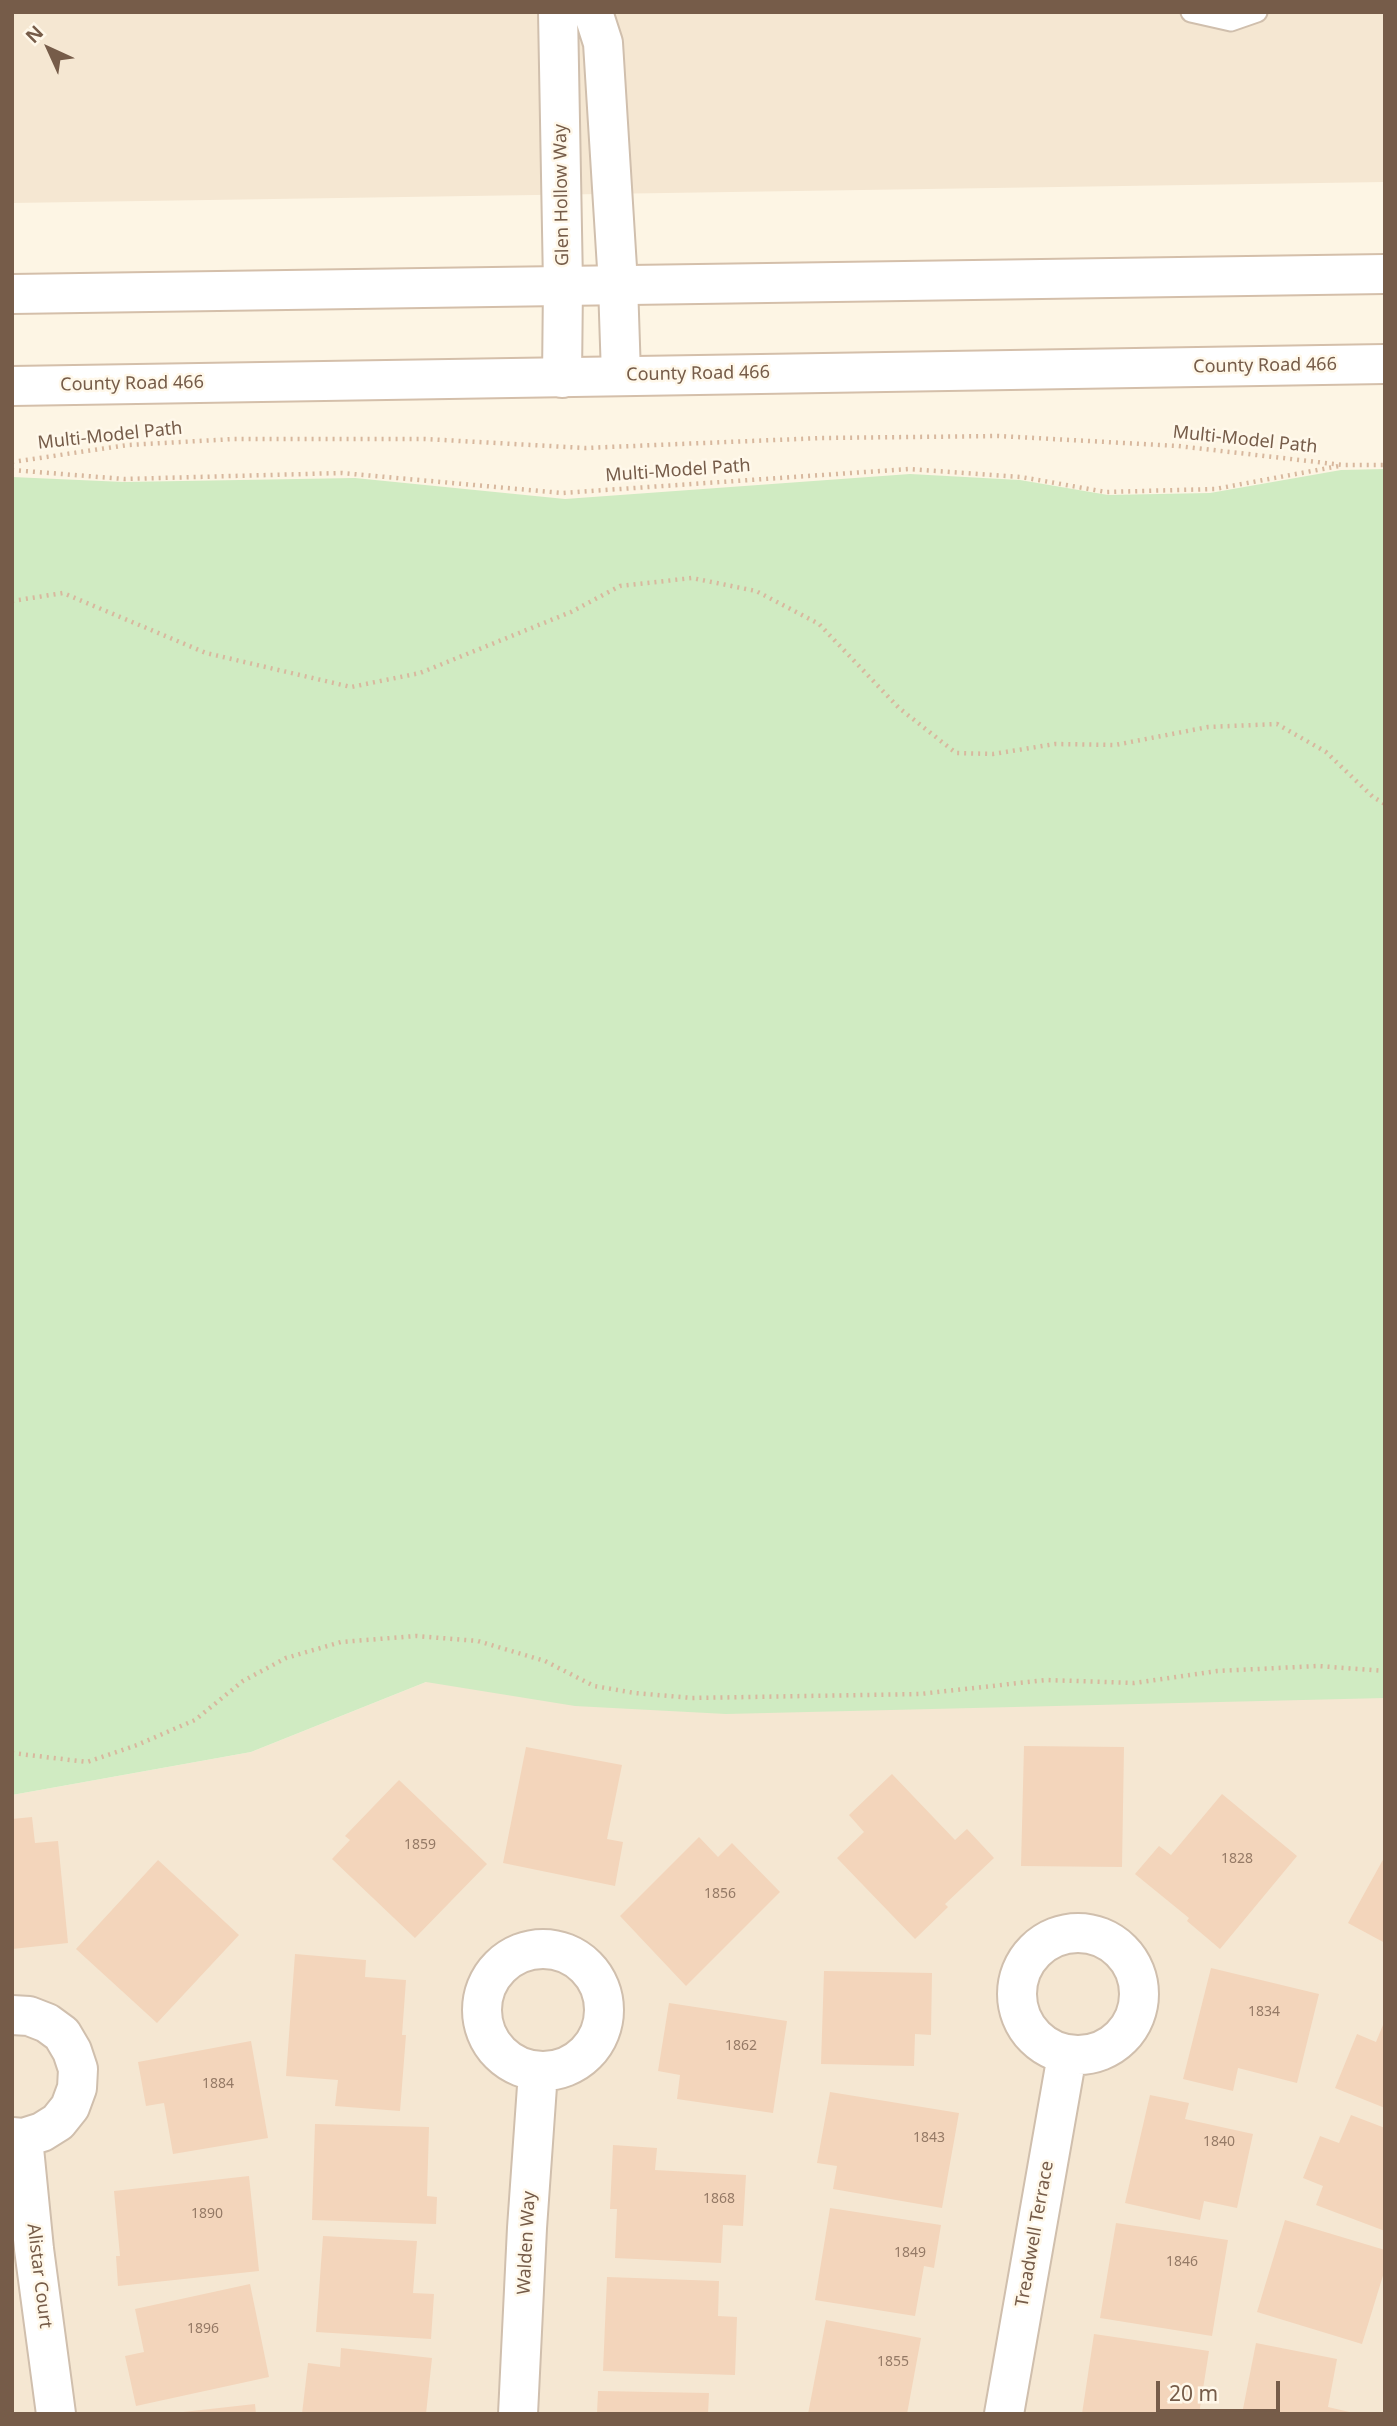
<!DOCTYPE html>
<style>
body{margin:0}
#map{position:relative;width:1397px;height:2426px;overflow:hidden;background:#fdf5e4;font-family:"Noto Sans",sans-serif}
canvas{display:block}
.frame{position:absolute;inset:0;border:14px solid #765c49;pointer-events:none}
.north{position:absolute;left:14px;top:14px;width:70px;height:70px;-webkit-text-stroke:5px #fff8ea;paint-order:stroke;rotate:315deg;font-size:19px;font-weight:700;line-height:28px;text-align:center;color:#765c49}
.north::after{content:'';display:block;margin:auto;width:24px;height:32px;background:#765c49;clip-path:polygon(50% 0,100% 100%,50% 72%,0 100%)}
.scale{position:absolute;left:1156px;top:2381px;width:124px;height:32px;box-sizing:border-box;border:4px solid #765c49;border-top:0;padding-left:9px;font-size:21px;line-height:24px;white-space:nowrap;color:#765c49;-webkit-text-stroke:5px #fff8ea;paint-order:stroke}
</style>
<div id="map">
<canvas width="1397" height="2426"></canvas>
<div class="frame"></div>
<div class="north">N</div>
<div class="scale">20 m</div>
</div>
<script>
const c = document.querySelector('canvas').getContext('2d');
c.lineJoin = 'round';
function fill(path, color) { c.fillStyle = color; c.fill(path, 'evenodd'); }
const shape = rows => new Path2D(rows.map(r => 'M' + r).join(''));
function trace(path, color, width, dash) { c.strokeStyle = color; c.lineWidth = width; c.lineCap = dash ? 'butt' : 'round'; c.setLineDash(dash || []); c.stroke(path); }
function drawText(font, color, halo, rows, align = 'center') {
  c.font = font + ' "Noto Sans",sans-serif'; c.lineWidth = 5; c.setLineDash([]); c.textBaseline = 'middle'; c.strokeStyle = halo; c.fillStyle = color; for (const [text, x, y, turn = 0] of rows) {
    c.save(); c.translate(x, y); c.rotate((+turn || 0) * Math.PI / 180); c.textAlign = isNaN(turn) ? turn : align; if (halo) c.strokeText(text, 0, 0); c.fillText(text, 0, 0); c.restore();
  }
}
const residential = shape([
 [12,12,1385,12,1385,182,12,203],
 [426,1682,1385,1692,1385,2414,12,2414,12,1795,251,1752]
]);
const green = shape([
 [1385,469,1385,1698,726,1714,575,1706,426,1682,251,1752,12,1795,12,477,124,482,355,478,565,499,910,474,1020,480,1108,495,1210,493,1341,470]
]);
const building = shape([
 [1024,1746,1124,1747,1122,1867,1021,1866],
 [526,1747,622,1765,607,1839,623,1842,615,1886,503,1863],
 [892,1774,955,1840,967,1829,994,1858,945,1904,948,1907,915,1939,837,1858,864,1832,849,1815],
 [399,1780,487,1864,415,1938,332,1859,350,1840,345,1836],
 [1222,1794,1297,1856,1220,1949,1187,1921,1189,1918,1135,1874,1159,1846,1171,1855],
 [32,1817,35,1843,58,1841,68,1943,12,1949,12,1819],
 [699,1837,718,1857,732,1843,780,1892,686,1986,620,1916],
 [1385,1856,1385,1943,1348,1923],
 [158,1860,239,1935,157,2023,76,1949],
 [295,1954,366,1960,365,1977,406,1980,402,2035,406,2035,400,2111,335,2106,338,2080,286,2076],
 [1211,1968,1319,1994,1297,2083,1238,2068,1233,2091,1183,2079],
 [824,1971,932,1973,931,2035,915,2034,914,2066,821,2064],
 [669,2003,787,2021,773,2113,677,2099,680,2075,658,2071],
 [1385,2020,1385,2108,1335,2088,1357,2034,1376,2042],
 [251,2041,268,2138,173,2154,164,2103,146,2106,138,2062],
 [830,2092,959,2113,942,2208,833,2189,837,2166,817,2163],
 [1150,2095,1189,2103,1185,2119,1253,2134,1237,2208,1204,2201,1200,2220,1125,2203],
 [1351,2115,1385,2128,1385,2231,1316,2205,1323,2186,1303,2178,1320,2136,1339,2143],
 [315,2124,429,2127,427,2196,437,2197,436,2224,312,2220],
 [613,2145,657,2148,655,2170,746,2175,743,2226,723,2225,721,2263,615,2258,617,2209,610,2209],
 [249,2176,259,2271,118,2286,116,2256,120,2256,114,2191],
 [830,2208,941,2225,934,2268,924,2266,915,2316,815,2300],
 [1285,2220,1385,2250,1385,2269,1362,2344,1257,2312],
 [1116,2223,1228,2240,1212,2336,1100,2318],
 [323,2236,417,2241,413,2293,434,2294,431,2339,316,2332],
 [607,2277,719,2281,718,2316,737,2317,735,2375,603,2371],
 [250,2284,269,2377,136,2406,125,2356,144,2352,135,2309],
 [826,2320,921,2338,907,2414,808,2414],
 [1094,2334,1209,2351,1199,2414,1082,2414],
 [1256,2343,1337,2359,1328,2407,1358,2414,1242,2414],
 [341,2348,432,2358,426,2414,302,2414,308,2363,340,2367],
 [598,2391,709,2393,708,2414,597,2414],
 [255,2404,256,2414,183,2414,183,2412]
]);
const path = shape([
 [12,462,128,445,234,439,425,439,585,448,822,438,999,436,1178,446,1343,465,1385,465],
 [12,470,124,479,342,473,562,493,909,469,1021,477,1106,492,1215,489,1339,466],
 [12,601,63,593,206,653,351,687,420,673,571,612,620,586,692,578,756,591,819,624,899,708,956,753,993,754,1055,744,1115,745,1208,727,1277,724,1326,752,1373,797,1385,804],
 [12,1753,87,1762,137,1745,195,1720,243,1681,286,1658,341,1642,416,1636,478,1641,545,1661,594,1686,635,1693,692,1698,920,1694,1046,1680,1134,1683,1217,1671,1318,1666,1385,1671]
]);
const service = shape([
 [1191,12,1231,21,1257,12]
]);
const minor = shape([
 [558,12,563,284,562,378],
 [593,12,603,43,618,284,621,375],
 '1017 1994a61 61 0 1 1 122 0a61 61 0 1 1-122 0Z',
 '482 2010a61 61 0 1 1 122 0a61 61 0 1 1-122 0Z',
 [12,2015,29,2016,47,2023,62,2034,72,2051,78,2069,77,2088,70,2107,58,2122,42,2132,23,2138,12,2137],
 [23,2138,34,2249,56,2414],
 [518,2414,527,2228,538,2072],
 [1004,2414,1067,2055]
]);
const secondary = shape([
 [12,294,1385,274],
 [12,386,1385,364]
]);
const numberNames = [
 ["1859",420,1845],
 ["1828",1237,1859],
 ["1856",720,1894],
 ["1834",1264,2012],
 ["1862",741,2046],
 ["1884",218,2084],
 ["1843",929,2138],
 ["1840",1219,2142],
 ["1868",719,2199],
 ["1890",207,2214],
 ["1849",910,2253],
 ["1846",1182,2262],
 ["1896",203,2329],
 ["1855",893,2362]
];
const streetNames = [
 ["Glen Hollow Way",562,195,-91],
 ["County Road 466",1265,366,-1],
 ["County Road 466",698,374,-1],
 ["County Road 466",132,384,-1],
 ["Multi-Model Path",110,436,-6],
 ["Multi-Model Path",1245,440,6],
 ["Multi-Model Path",678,471,-4],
 ["Treadwell Terrace",1035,2234,-80],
 ["Walden Way",527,2243,-87],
 ["Alistar Court",39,2276,83]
];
fill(residential, '#f5e7d2');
fill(green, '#d0ebc2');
fill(building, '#f3d5bb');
trace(service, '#d0bfad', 23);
trace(minor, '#d0bfad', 42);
trace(secondary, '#d4bfaa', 42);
trace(path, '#d8b89e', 4.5, [2, 5]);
trace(service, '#fff', 19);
trace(minor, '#fff', 38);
trace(secondary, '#fff', 38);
drawText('14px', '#957a66', null, numberNames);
drawText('18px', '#765c49', '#fff8ea', streetNames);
</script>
